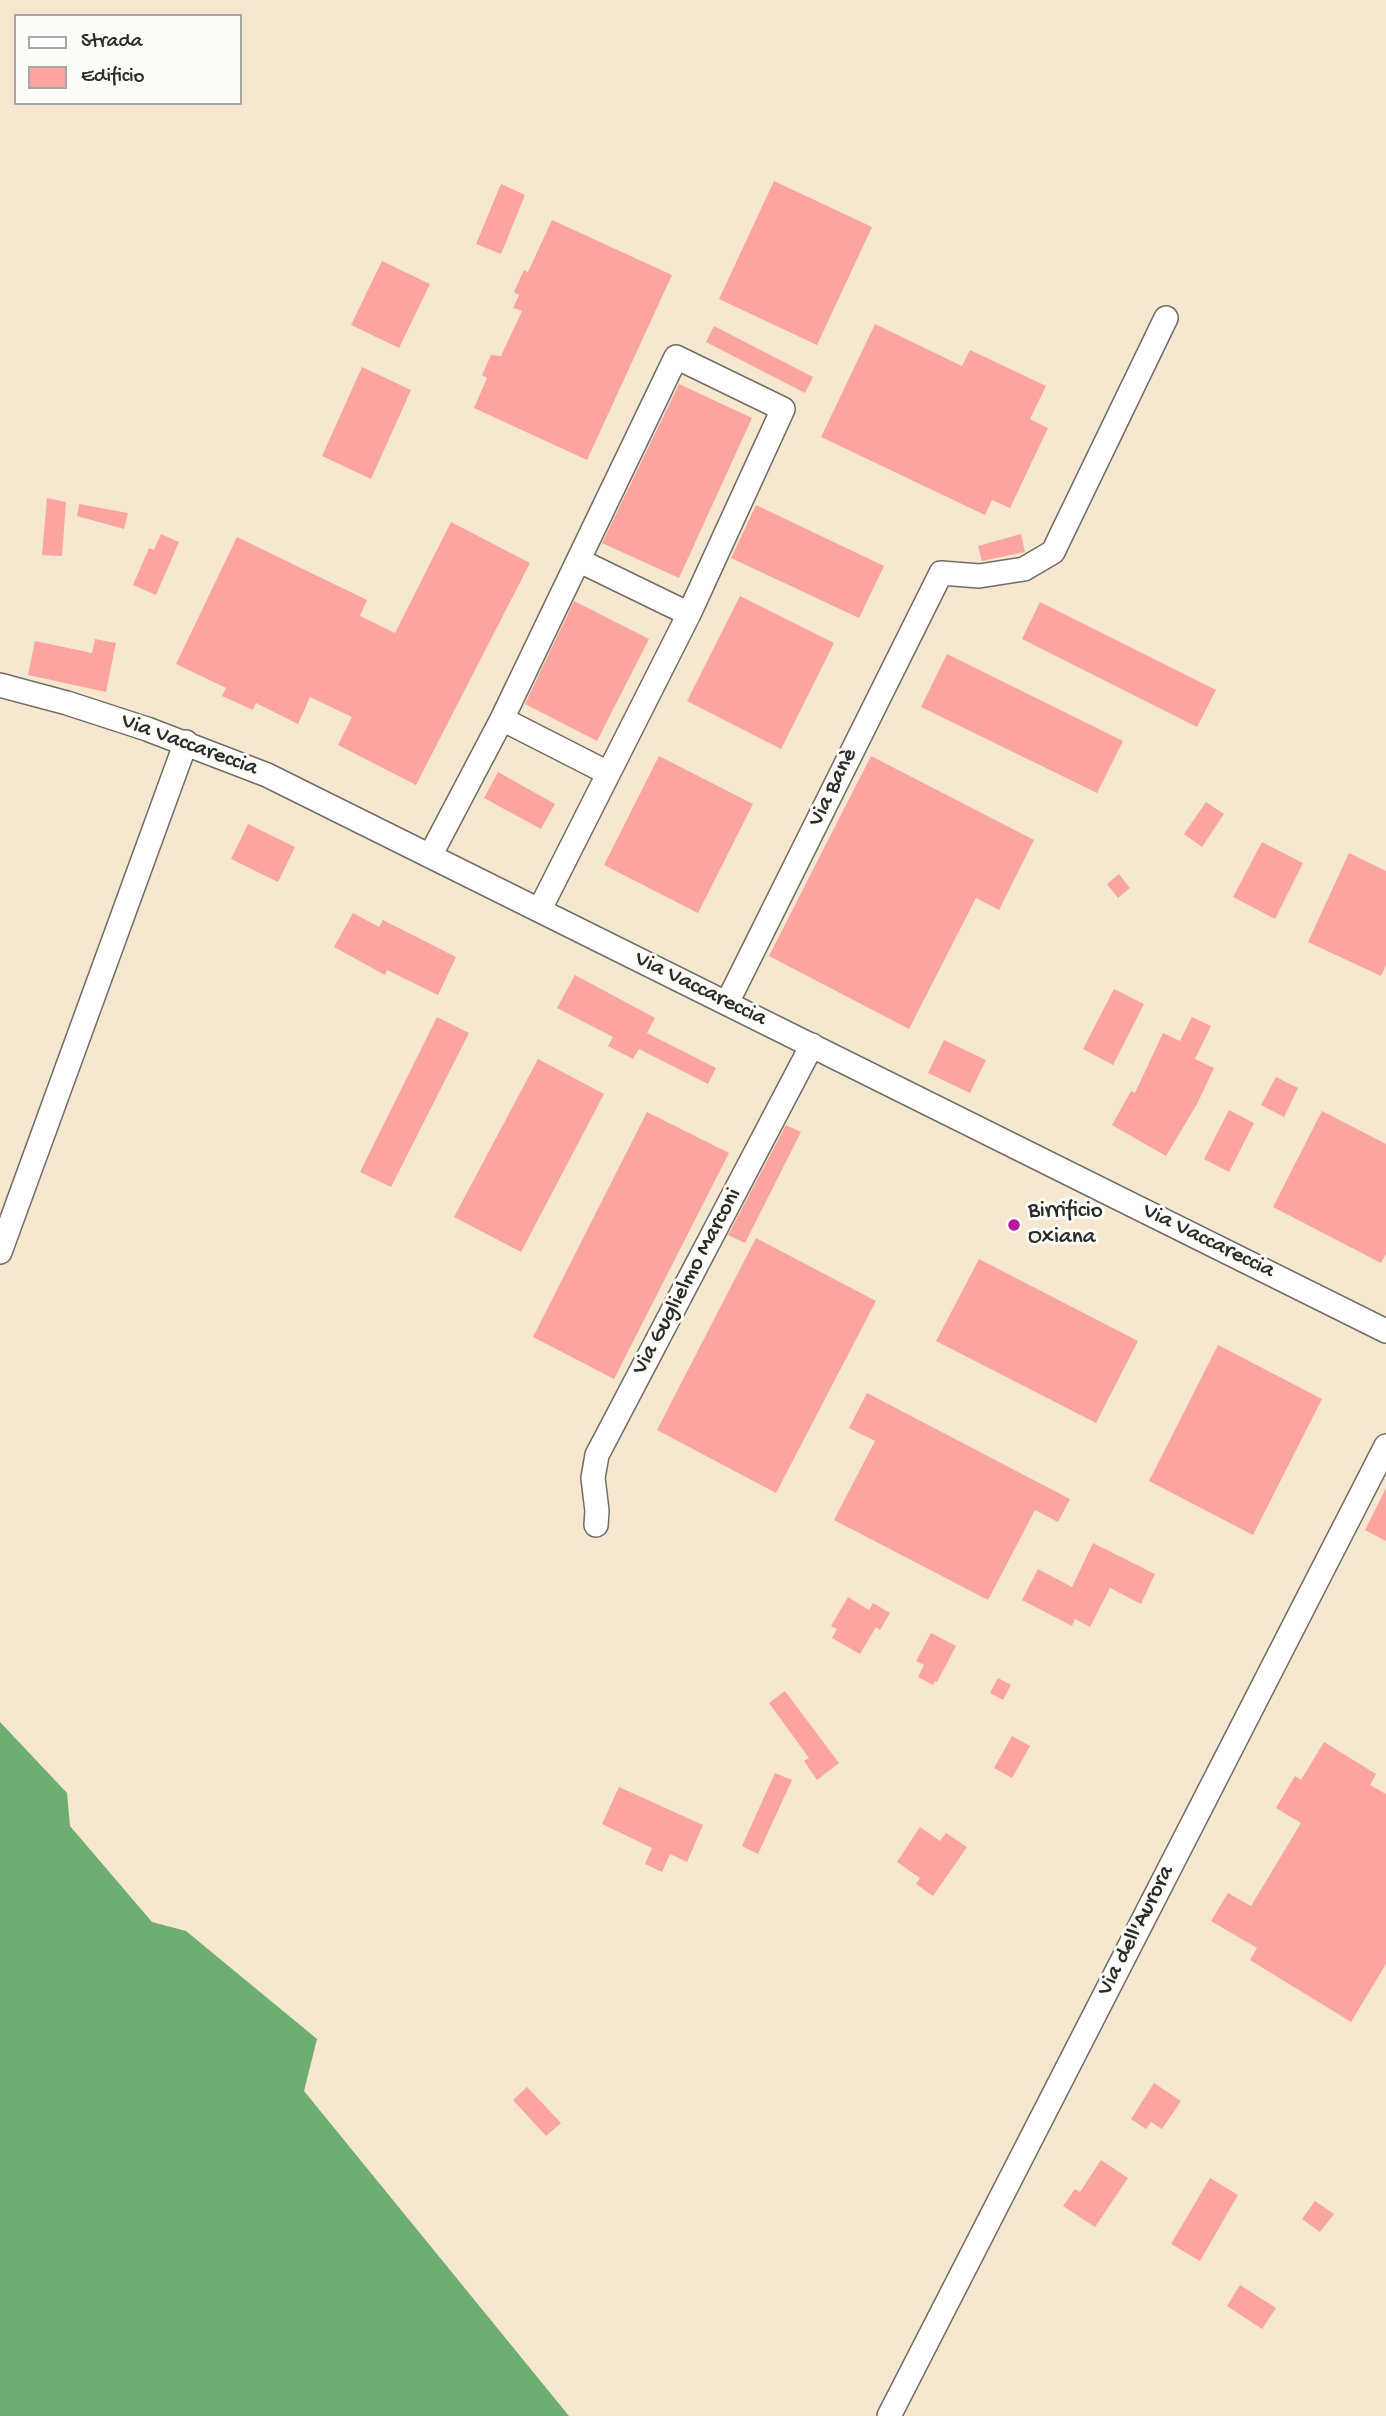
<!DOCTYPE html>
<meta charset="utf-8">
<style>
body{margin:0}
#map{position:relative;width:1386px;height:2416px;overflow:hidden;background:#f5e7d0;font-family:"Gochi Hand",sans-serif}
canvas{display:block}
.legend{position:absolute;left:14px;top:14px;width:228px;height:91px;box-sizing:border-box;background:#fdfcf7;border:2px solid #a9a8a5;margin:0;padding:9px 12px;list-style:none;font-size:21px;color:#2b2b2b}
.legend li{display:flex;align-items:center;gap:14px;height:35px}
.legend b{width:35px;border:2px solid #a9a8a5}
</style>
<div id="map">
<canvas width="1386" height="2416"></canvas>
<ul class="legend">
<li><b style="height:9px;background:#fff"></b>Strada</li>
<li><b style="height:19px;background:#fca5a0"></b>Edificio</li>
</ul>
</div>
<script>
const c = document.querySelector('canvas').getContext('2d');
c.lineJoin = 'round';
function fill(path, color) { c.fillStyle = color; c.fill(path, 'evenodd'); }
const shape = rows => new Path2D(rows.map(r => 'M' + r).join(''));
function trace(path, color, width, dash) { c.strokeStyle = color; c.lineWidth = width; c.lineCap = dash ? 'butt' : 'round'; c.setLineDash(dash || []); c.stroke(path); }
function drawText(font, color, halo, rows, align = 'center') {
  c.font = font + ' "Gochi Hand",sans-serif'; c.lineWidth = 6; c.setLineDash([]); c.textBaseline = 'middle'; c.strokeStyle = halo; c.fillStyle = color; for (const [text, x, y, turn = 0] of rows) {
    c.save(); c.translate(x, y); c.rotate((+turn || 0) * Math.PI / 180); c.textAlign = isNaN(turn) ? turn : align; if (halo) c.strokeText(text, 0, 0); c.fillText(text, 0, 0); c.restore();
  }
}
const forest = shape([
 [0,1722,67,1793,70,1826,152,1922,186,1931,317,2039,304,2091,569,2416,0,2416]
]);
const building = shape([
 [774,181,872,227,817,345,719,299],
 [501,184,525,195,501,254,476,244],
 [552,220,672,275,587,460,474,408,487,378,482,375,491,355,501,356,522,311,513,308,519,295,514,292,524,270,528,272],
 [382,261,430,284,399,348,351,325],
 [875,324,962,366,970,350,1046,386,1030,419,1048,428,1010,508,992,500,985,515,821,437],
 [714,326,813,377,805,393,706,342],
 [362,367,411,390,371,479,322,456],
 [679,384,752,418,679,578,602,543],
 [47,498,66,502,62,556,42,555],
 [79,504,128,513,124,529,77,516],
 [756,505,884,566,859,618,731,558],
 [451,522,530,563,416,785,338,745,352,717,310,697,298,724,256,703,253,710,222,696,226,688,176,664,237,537,367,600,360,616,395,633],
 [161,534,179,542,156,595,133,585,149,548,154,550],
 [1021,534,1025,552,982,561,978,546],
 [740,596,834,643,781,749,687,701],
 [574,601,649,639,597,741,525,704],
 [1040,602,1216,690,1197,727,1022,639],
 [95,639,116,643,106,692,28,675,35,641,92,653],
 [947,654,1123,741,1097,793,921,707],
 [659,756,753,804,698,913,604,865],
 [871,756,1034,840,999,910,976,898,909,1029,769,956],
 [498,772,555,804,541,829,484,798],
 [1206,802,1224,814,1202,847,1184,834],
 [248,824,295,847,278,882,231,859],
 [1262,842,1303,863,1275,919,1233,897],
 [1349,853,1386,871,1386,965,1381,976,1308,942],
 [1119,874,1130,888,1118,898,1107,884],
 [353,913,379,927,383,920,456,957,438,995,387,970,385,975,334,947],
 [575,975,655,1018,647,1033,716,1068,708,1084,639,1049,633,1059,608,1046,613,1037,557,1008],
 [1114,989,1144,1004,1113,1065,1083,1049],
 [437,1017,469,1033,391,1187,360,1172],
 [1192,1017,1211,1026,1195,1059,1214,1068,1197,1104,1166,1156,1112,1125,1131,1091,1135,1093,1163,1033,1180,1041],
 [944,1040,986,1060,970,1093,928,1073],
 [538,1059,604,1094,521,1252,454,1217],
 [1276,1077,1298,1088,1284,1117,1261,1105],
 [1229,1110,1254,1123,1229,1172,1204,1159],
 [1322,1111,1386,1144,1386,1254,1381,1263,1273,1207],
 [647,1112,729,1153,614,1379,533,1337],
 [786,1125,801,1132,745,1243,728,1235],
 [756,1238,876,1301,776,1493,657,1430],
 [979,1259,1138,1341,1096,1423,936,1341],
 [1218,1345,1322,1399,1253,1535,1149,1481],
 [867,1393,1070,1499,1058,1522,1035,1510,988,1600,834,1520,875,1441,849,1428],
 [1386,1488,1386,1541,1365,1530],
 [1093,1543,1155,1574,1141,1604,1110,1588,1090,1627,1075,1619,1072,1626,1022,1600,1038,1569,1072,1587],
 [848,1597,869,1610,873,1603,890,1613,880,1630,876,1627,860,1654,832,1638,837,1629,831,1626],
 [931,1633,956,1646,937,1682,935,1681,933,1685,918,1677,924,1665,916,1661],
 [998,1678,1011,1685,1003,1700,990,1693],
 [785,1691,839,1763,817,1780,804,1761,809,1758,769,1703],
 [1012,1736,1030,1746,1012,1778,994,1768],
 [1324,1742,1376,1774,1370,1785,1386,1794,1386,1964,1351,2022,1250,1960,1257,1948,1211,1921,1228,1893,1251,1906,1301,1823,1276,1808,1295,1776,1301,1780],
 [775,1773,792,1780,758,1854,742,1846],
 [619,1787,703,1825,687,1862,670,1854,662,1872,645,1864,652,1848,602,1824],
 [920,1827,940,1841,946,1833,967,1847,933,1896,916,1884,920,1878,897,1862],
 [1154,2083,1181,2101,1162,2129,1151,2122,1146,2129,1131,2119],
 [527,2087,561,2123,546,2136,513,2100],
 [1101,2160,1128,2178,1095,2227,1063,2206,1075,2189,1080,2192],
 [1210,2178,1238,2195,1200,2261,1171,2244],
 [1315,2201,1334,2214,1320,2232,1302,2219],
 [1240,2285,1276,2308,1262,2329,1227,2306]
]);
const minor = shape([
 [580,561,689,614],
 [0,685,67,703,147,729,267,775,1386,1331],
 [502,719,608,773],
 [430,856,502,719,676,357,783,409,689,614,540,909],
 [727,1003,941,573,979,576,1024,569,1053,552,1166,318],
 [0,1252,186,742],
 [596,1525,597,1511,593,1478,597,1455,812,1045],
 [889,2416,1386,1446]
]);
const markers = [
 [1014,1225,7,"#b5179e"]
];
const streetNames = [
 ["Via Vaccareccia",189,746,20],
 ["Via Banè",834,788,-64],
 ["Via Vaccareccia",700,990,26],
 ["Via Vaccareccia",1208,1242,26],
 ["Via Guglielmo Marconi",688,1282,-62],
 ["Via dell'Aurora",1137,1931,-63]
];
const poiNames = [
 ["Birrificio",1028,1212],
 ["Oxiana",1028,1238]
];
fill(forest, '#6eae70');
fill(building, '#fca5a0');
trace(minor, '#726d65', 26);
trace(minor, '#fff', 23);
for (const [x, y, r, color] of markers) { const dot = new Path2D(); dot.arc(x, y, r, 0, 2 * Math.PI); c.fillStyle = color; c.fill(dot); trace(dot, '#fdfcf7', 2.5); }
drawText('23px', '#2b2b2b', '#fdfcf7', streetNames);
drawText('23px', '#2b2b2b', '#fdfcf7', poiNames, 'left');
</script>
